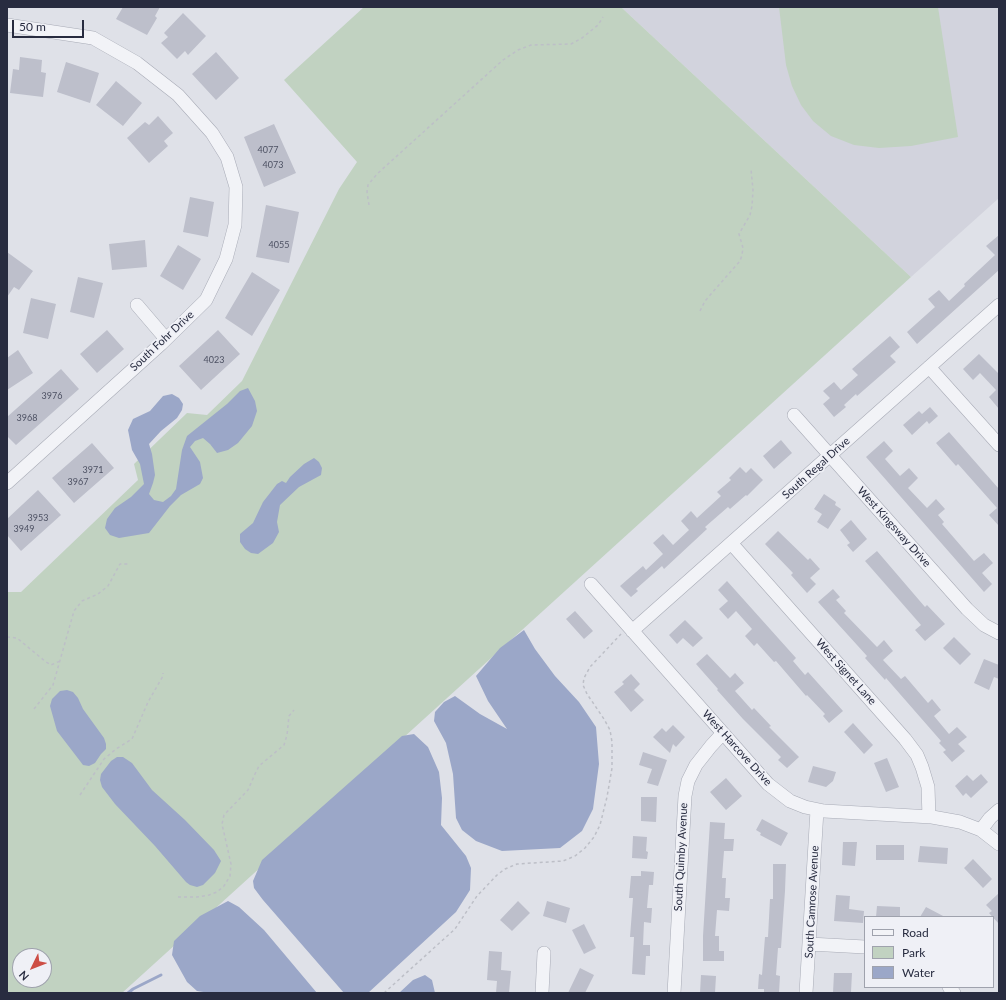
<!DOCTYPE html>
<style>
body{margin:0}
#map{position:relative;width:1006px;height:1000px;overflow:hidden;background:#dfe1e8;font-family:Lato,sans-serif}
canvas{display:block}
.frame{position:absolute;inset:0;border:8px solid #282c40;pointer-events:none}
.legend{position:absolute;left:864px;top:916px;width:130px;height:72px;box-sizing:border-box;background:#eff0f6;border:1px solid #9fa2ad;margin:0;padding:5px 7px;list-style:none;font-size:12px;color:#282c40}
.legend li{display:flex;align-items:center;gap:8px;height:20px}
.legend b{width:20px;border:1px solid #9fa2ad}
.north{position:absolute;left:12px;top:948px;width:40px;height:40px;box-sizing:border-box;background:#eff0f6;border:1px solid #9fa2ad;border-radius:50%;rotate:227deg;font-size:11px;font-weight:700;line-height:16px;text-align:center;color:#282c40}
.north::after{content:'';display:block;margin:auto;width:14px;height:18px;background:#cd4e45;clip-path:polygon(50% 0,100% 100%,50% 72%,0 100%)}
.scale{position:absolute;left:12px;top:20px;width:72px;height:18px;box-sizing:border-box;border:2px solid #282c40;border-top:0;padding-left:5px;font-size:12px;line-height:14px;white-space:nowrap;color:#282c40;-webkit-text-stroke:3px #eff0f6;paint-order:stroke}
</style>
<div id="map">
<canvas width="1006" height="1000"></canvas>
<div class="frame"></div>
<ul class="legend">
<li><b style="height:5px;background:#f2f3f7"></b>Road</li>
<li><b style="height:11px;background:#c1d2c1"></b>Park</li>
<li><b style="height:11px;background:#9ba7c8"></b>Water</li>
</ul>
<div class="north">N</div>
<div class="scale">50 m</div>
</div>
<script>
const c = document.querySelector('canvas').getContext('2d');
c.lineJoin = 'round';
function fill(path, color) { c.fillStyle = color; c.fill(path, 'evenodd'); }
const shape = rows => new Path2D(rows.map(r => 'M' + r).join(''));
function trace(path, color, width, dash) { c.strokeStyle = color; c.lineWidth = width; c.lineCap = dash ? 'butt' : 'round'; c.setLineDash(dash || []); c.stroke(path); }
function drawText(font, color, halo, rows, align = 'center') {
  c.font = font + ' Lato,sans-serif'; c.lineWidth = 3.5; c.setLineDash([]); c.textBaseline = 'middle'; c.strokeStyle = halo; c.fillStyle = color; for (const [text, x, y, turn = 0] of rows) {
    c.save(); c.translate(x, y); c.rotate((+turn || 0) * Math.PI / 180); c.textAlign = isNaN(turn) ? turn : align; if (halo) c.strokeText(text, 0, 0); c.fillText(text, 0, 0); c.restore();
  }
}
const built = shape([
 [621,7,999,7,999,198,911,277]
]);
const green = shape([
 [364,7,621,7,911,277,122,993,7,993,7,592,21,592,138,480,134,464,187,413,207,415,242,381,339,189,357,162,284,80],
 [20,956,44,956,44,980,20,980],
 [779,7,938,7,958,137,911,146,879,148,854,145,831,136,813,121,801,105,792,86,786,65]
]);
const water = shape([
 [248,388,255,401,257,411,252,426,238,443,228,450,217,453,210,444,203,438,195,441,190,447,200,462,203,478,200,484,181,495,170,506,149,533,119,538,110,535,105,528,107,519,115,508,131,497,144,484,140,464,132,450,128,430,133,419,150,411,163,396,172,394,179,398,183,404,182,410,177,418,161,431,149,444,152,454,155,475,153,483,149,494,154,500,163,502,171,496,176,489,182,450,187,436,227,404,240,391],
 [314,458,319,462,322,468,321,475,299,487,280,505,277,522,279,532,273,543,258,554,251,553,245,549,240,542,240,534,253,523,263,502,277,484,282,481,286,483,290,477,304,464],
 [524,630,535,649,555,676,579,702,596,727,599,764,593,809,582,831,560,848,502,851,476,841,462,830,456,818,453,774,446,743,434,721,435,712,444,702,455,696,480,714,507,729,488,701,476,676,500,648],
 [67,690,73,692,78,698,83,709,104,738,106,744,106,749,101,754,95,763,89,766,83,765,80,761,57,731,50,706,52,699,60,691],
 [414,734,428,747,439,772,442,798,441,825,466,856,471,868,470,890,456,912,368,993,344,993,263,900,254,888,253,881,262,860,402,736],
 [117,757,123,757,132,763,152,790,185,820,214,850,221,861,215,873,203,885,197,887,190,885,186,882,155,846,115,804,102,787,100,780,101,774,111,761],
 [228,901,239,907,264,930,317,993,210,993,197,991,187,982,172,955,174,941,200,916],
 [425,975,432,980,435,993,399,993,413,980]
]);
const stream = shape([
 [128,993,133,989,161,975]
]);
const building = shape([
 [123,7,160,7,155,16,157,18,147,35,116,19],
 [183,13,206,36,188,55,185,51,177,59,161,43,168,37,164,33],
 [216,52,239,78,216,100,192,74],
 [20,57,42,60,41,72,46,73,43,97,10,93,13,69,19,70],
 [66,62,99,73,90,103,57,92],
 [116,81,142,103,123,126,96,105],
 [158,116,173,133,164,141,168,146,149,163,127,138,145,122,149,125],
 [274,124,296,173,264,187,244,137],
 [190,197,214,202,208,237,183,232],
 [266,205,299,212,289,263,256,257],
 [999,235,999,270,917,344,907,332,935,307,928,299,939,290,949,301,965,286,964,284,995,255,986,246],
 [145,240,147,267,112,270,109,244],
 [178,245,201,259,183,290,160,276],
 [7,252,33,271,19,290,14,287,7,297],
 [252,272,280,290,252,336,225,318],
 [78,277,103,283,94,318,70,312],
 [31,298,56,304,48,339,23,333],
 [107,330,124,349,97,373,80,354],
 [218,330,240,354,201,390,179,366],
 [890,336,900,347,890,356,896,362,857,396,856,394,844,405,846,407,834,417,823,404,830,398,823,391,834,382,841,390,858,375,852,369],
 [18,350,33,373,7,390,7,358],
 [979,354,999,374,999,409,989,397,996,390,980,373,973,380,963,369],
 [61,369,79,389,16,445,7,436,7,417],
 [930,407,938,416,929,424,927,421,912,435,903,425,919,411,922,414],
 [949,432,999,489,999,526,989,515,997,508,958,464,956,466,936,443],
 [781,440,792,453,774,469,763,456],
 [884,441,893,451,885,459,900,476,909,468,918,478,908,488,927,508,936,499,945,509,938,515,944,522,942,524,974,561,984,553,993,563,982,573,992,584,984,592,866,457],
 [92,443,114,468,74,503,52,478],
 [740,467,746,473,751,468,763,480,747,496,746,495,730,509,728,507,705,527,707,529,664,569,662,566,636,589,638,591,631,597,620,586,643,566,646,570,663,554,653,543,663,534,673,545,689,530,681,521,691,511,697,518,721,496,717,492,731,480,729,478],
 [38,490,61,515,21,551,7,535,7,519],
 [824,494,836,502,835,505,841,509,828,529,817,522,822,514,814,509],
 [851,520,867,539,853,552,847,545,850,543,840,530],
 [778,531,808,560,810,558,820,569,810,578,816,584,807,593,791,575,793,573,765,544],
 [877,551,925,607,927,605,945,624,925,641,915,630,921,625,865,561],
 [727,581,796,658,793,661,805,675,808,672,843,711,829,723,823,716,825,714,807,695,806,696,776,661,774,662,757,643,754,646,745,636,752,629,736,611,728,619,719,609,728,601,718,590],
 [833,589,840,597,836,600,846,611,844,613,877,647,884,640,893,651,883,660,901,679,905,676,928,703,932,699,941,710,934,716,949,734,957,727,967,737,958,744,965,751,952,762,943,752,946,750,939,743,941,741,886,678,885,680,865,658,867,656,818,602],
 [575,611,593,631,584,639,566,619],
 [685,620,703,638,693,647,683,638,677,644,669,635],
 [954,637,971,654,960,665,943,648],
 [707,654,730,678,735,673,744,683,735,691,752,710,754,708,771,726,769,727,799,757,787,768,778,760,781,757,743,719,717,690,718,689,696,664],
 [984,659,999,665,999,679,994,677,989,690,974,683],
 [631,674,640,684,634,690,644,700,631,712,614,692,624,684,622,682],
 [853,723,873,745,864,754,844,732],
 [673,725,685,737,676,747,673,744,670,753,653,737,662,728,666,732],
 [643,752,667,760,658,786,647,783,652,769,639,765],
 [887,758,899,787,886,792,874,763],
 [813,766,836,772,833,781,826,787,808,782],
 [981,774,988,782,971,798,966,793,963,796,955,786,967,775,973,781],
 [726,778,742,796,726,810,710,792],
 [641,797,657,797,656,822,641,821],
 [762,819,788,833,781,846,760,835,761,833,756,830],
 [710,822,725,823,724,839,734,839,733,851,724,851,722,878,726,878,725,898,730,898,729,911,717,910,715,936,719,936,719,951,724,951,724,961,703,961,703,936],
 [633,836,647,837,646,851,648,852,647,859,632,858],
 [843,842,857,842,855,866,842,865],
 [876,845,904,845,904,860,876,860],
 [920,846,948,848,947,864,918,862],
 [973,859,992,879,983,888,964,868],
 [773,864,786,864,785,891,781,948,778,948,776,975,780,976,779,993,764,993,764,989,758,989,759,974,762,975,765,937,768,937,770,899,773,899],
 [641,871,654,872,653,885,649,885,647,908,652,908,651,923,644,922,643,945,650,945,650,956,646,956,645,975,632,974,634,937,630,937,633,898,629,898,631,876,641,876],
 [999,893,999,924,989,913,992,911,986,905],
 [836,895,850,896,849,909,864,911,863,923,834,921],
 [518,901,530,913,512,931,500,920],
 [547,901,570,908,566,923,543,916],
 [877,906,900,907,900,917,876,917],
 [926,907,945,917,920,917],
 [584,924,596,948,584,954,572,930],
 [489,951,502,952,501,970,511,971,509,993,496,993,497,981,487,980],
 [580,968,594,975,585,993,568,993],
 [834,973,852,973,851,992,833,993],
 [701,975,716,976,715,993,700,993]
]);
const path = shape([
 [369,205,367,192,368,185,377,174,503,60,518,50,531,45,571,44,582,38,598,25,603,17],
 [700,311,705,301,740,261,742,255,743,248,739,234,750,215,752,206,753,190,751,169],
 [7,637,17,638,46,662,51,665,60,661],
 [34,709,53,685,74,611,82,601,98,594,108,586,120,564,128,564],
 [80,795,104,759,116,749,132,739,148,702,163,676,163,673],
 [178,897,197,897,209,895,217,892,224,886,230,876,231,864,222,824,224,815,248,790,255,774,259,766,284,745,287,735,289,716,294,710],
 [384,993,455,929,477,896,497,875,505,869,517,864,563,861,575,856,585,848,594,837,600,825,607,797,612,768,612,742,610,730,604,719,587,694,583,685,584,678,590,667,621,634]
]);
const minor = shape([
 [7,25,93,38,137,63,178,95,212,133,227,157,236,187,235,225,226,259,206,300,161,344,7,483],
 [137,305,166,339],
 [929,367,999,445],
 [794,415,967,609,984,625,999,633],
 [731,543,905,739,917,755,922,767,928,787,929,817],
 [591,584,768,784,790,801,805,807,824,811,932,817,960,822,981,830,999,844],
 [632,631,999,305],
 [981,830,990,818,999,810],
 [809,944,865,947],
 [949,987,954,993],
 [542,993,544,953],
 [674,993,685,796,688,781,696,765,711,746,723,733],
 [806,993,817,810]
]);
const numberNames = [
 ["4077",268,150],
 ["4073",273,165],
 ["4055",279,245],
 ["4023",214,360],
 ["3976",52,396],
 ["3968",27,418],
 ["3971",93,470],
 ["3967",78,482],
 ["3953",38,518],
 ["3949",24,529]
];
const streetNames = [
 ["South Fohr Drive",162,341,-43],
 ["South Regal Drive",816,468,-42],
 ["West Kingsway Drive",894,527,48],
 ["West Signet Lane",846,672,48],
 ["West Harcove Drive",737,748,48],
 ["South Quimby Avenue",681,857,-87],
 ["South Camrose Avenue",812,902,-87]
];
fill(built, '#d2d3dd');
fill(green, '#c1d2c1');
fill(water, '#9ba7c8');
trace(stream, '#9ba7c8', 3);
fill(building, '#bdbfcb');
trace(minor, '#a8abb6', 14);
trace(path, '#bdbfc7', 1.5, [3, 3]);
trace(minor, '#f2f3f7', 13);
drawText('9px', '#4d5163', null, numberNames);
drawText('11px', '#282c40', '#eff0f6', streetNames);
</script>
